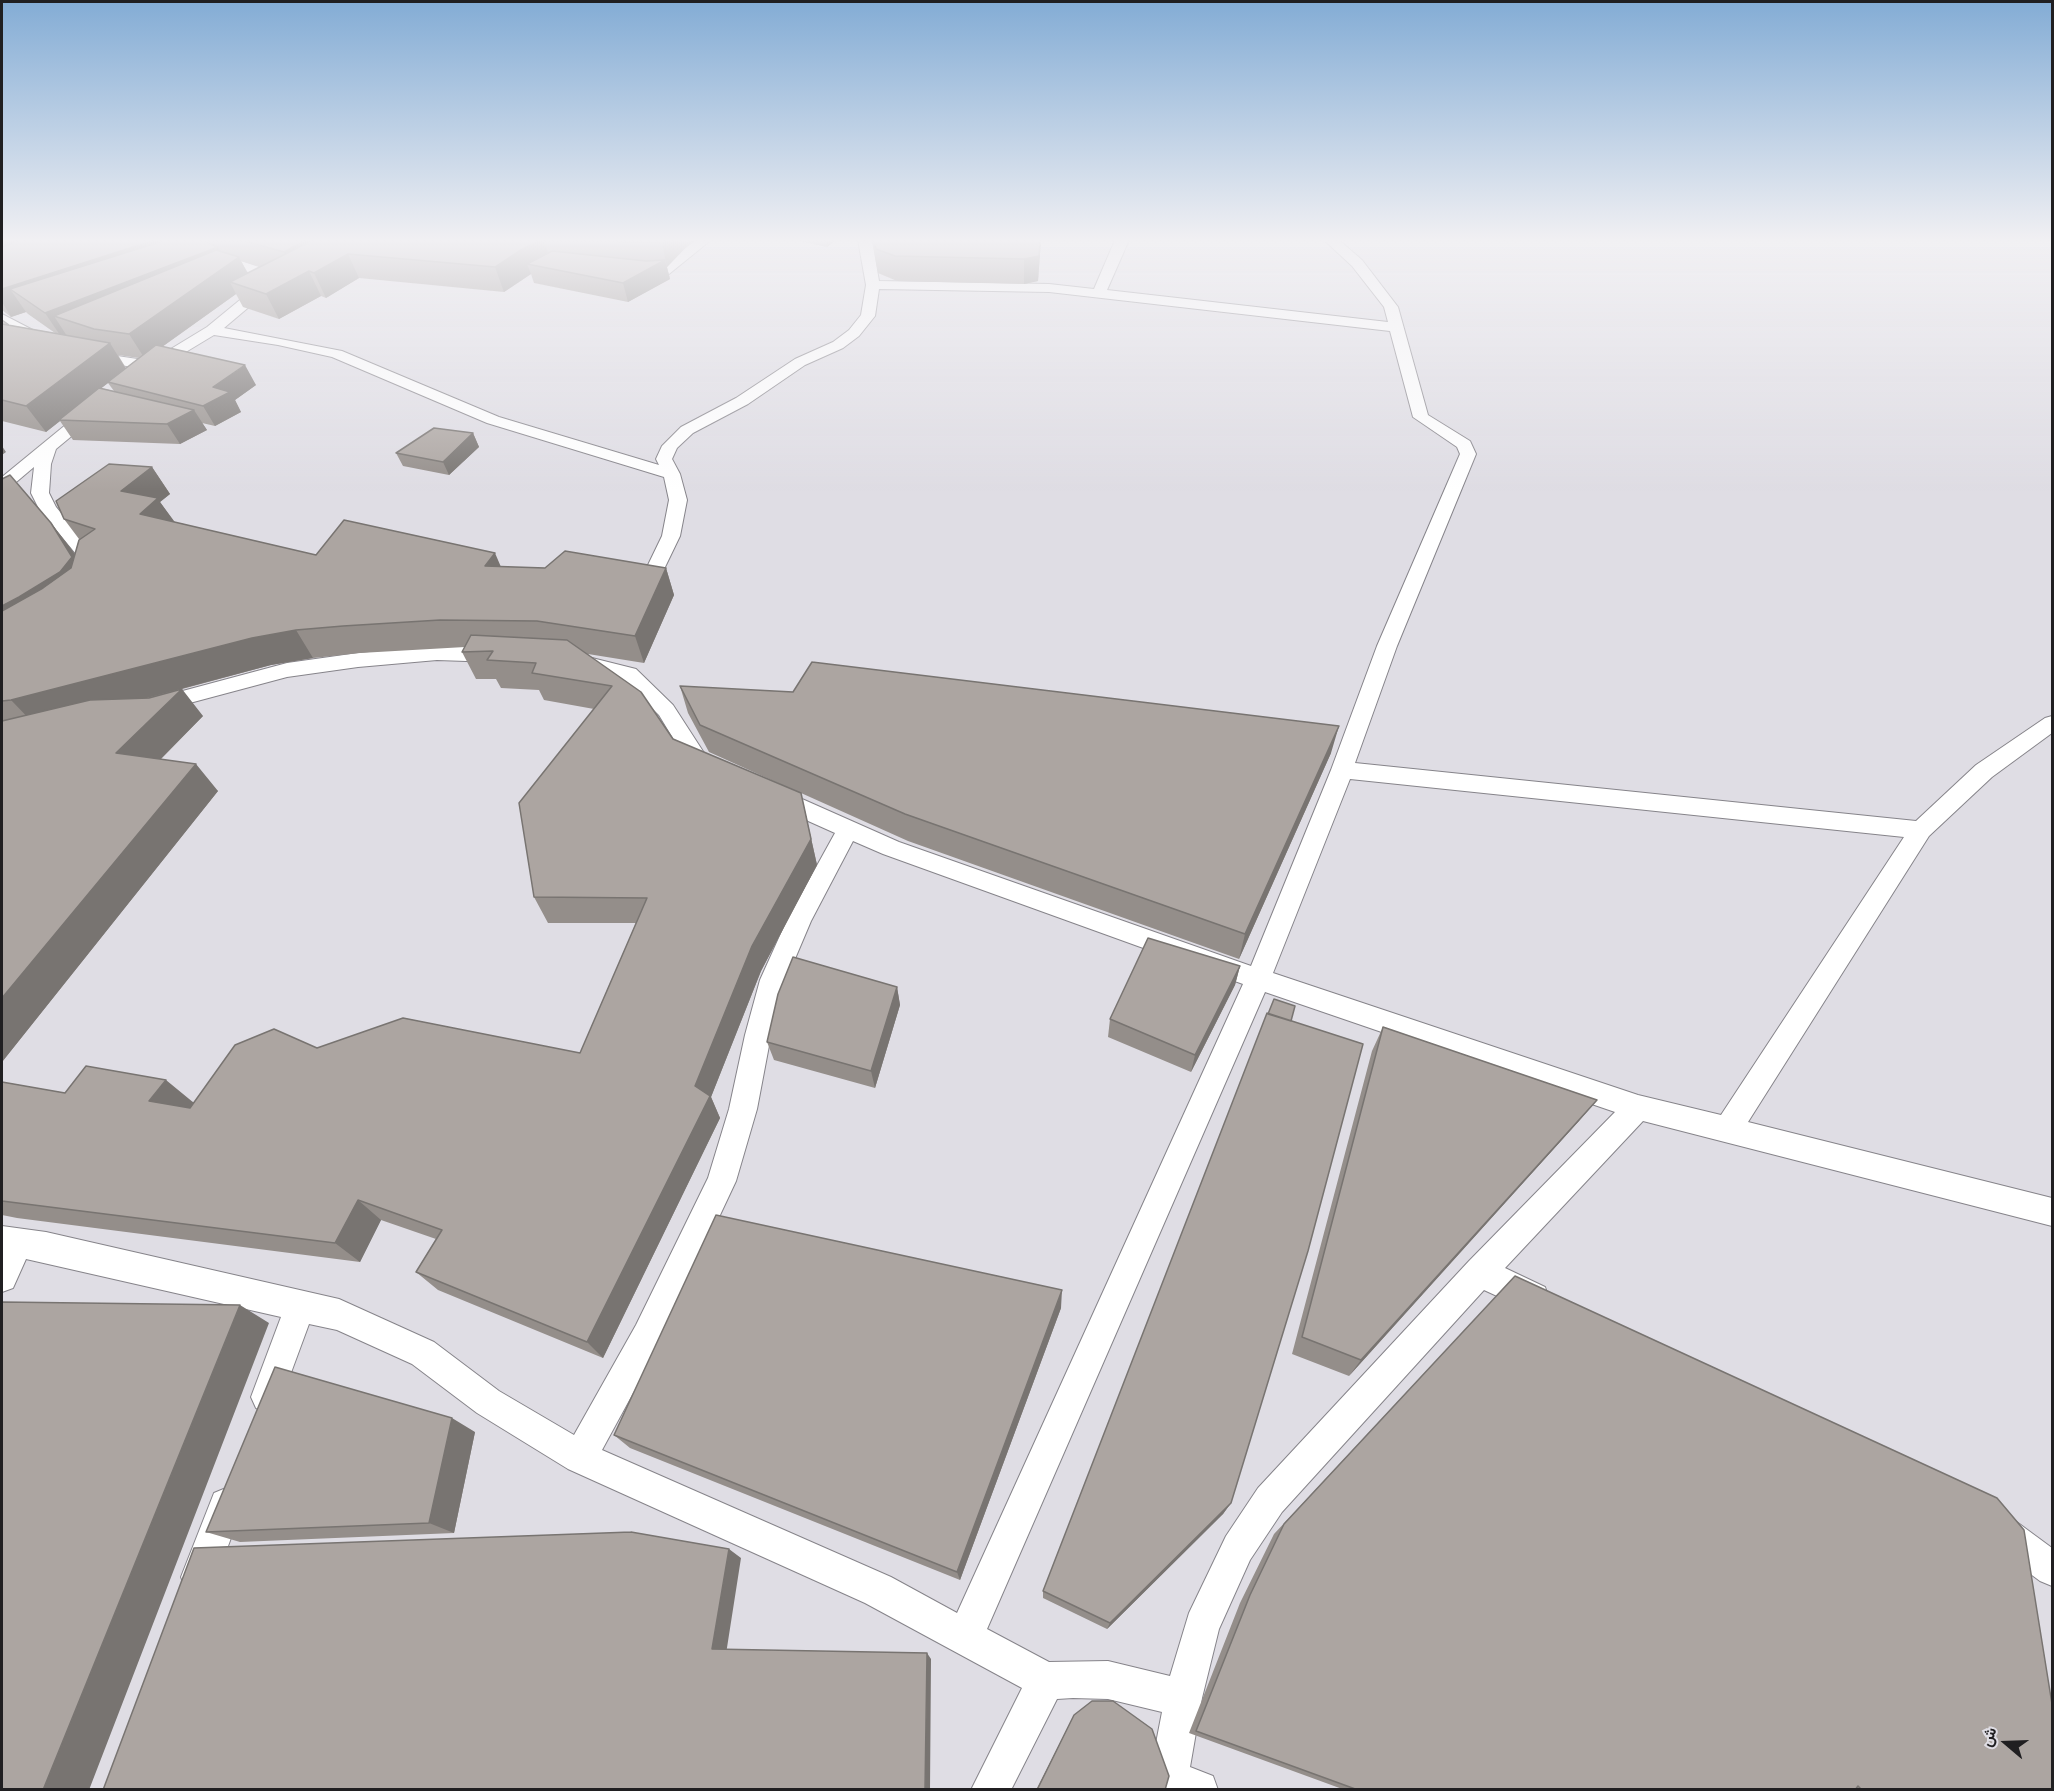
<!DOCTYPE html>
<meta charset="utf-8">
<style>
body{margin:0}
#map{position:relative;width:2054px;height:1791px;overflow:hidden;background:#dfdde4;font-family:"Alegreya Sans",Vazirmatn,sans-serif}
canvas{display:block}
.frame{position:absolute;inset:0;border:3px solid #201f21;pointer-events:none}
.north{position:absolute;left:1976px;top:1713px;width:60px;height:60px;-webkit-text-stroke:4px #dfdde4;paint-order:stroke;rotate:289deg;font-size:16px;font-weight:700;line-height:24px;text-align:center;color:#201f21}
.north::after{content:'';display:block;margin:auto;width:21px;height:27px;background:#201f21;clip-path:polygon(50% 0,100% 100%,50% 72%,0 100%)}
</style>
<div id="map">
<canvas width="2054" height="1791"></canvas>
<div class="frame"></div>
<div class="north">ش</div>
</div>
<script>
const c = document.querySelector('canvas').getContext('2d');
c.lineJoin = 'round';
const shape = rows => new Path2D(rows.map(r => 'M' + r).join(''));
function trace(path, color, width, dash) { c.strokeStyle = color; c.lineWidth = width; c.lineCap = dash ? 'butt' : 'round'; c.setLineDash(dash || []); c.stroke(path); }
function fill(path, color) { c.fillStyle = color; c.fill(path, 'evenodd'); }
const street = shape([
 [158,240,178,240,274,272,277,282,275,285,224,328,342,351,499,417,659,465,656,459,662,446,681,427,736,398,795,359,833,342,849,330,861,315,866,285,858,240,872,240,879,281,1049,284,1094,289,1115,240,1129,240,1107,290,1388,322,1384,307,1352,266,1324,240,1339,240,1362,260,1398,307,1428,415,1470,441,1476,454,1397,646,1355,763,1916,821,1976,765,2045,718,2052,716,2052,733,1992,777,1929,836,1748,1122,2052,1198,2052,1226,1643,1121,1505,1268,1545,1287,1549,1298,1545,1309,1534,1313,1484,1290,1282,1512,1250,1560,1219,1629,1202,1698,1190,1767,1213,1776,1218,1790,1147,1790,1162,1712,1108,1699,1073,1698,1057,1699,1011,1790,971,1790,1022,1688,865,1603,568,1469,477,1413,412,1364,337,1330,309,1324,278,1408,267,1413,256,1408,251,1397,281,1317,26,1259,13,1288,2,1292,2,1226,46,1232,339,1299,434,1342,499,1391,574,1435,636,1325,708,1178,729,1109,745,1035,760,980,787,920,835,833,768,803,765,797,768,791,776,789,784,791,899,842,1251,966,1331,770,1377,646,1460,454,1457,447,1413,417,1390,331,1049,292,879,289,875,316,859,336,843,348,805,365,748,404,693,433,677,448,672,459,680,474,687,500,680,536,666,565,664,569,657,571,650,569,648,565,662,536,669,500,664,477,487,423,332,357,278,345,214,335,151,373,144,369,85,359,83,356,90,352,151,361,207,327,263,281,263,277,160,243,158,240],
 [1350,779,1904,837,1721,1115,1638,1095,1273,973,1350,779],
 [853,841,883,854,1243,984,957,1613,891,1577,602,1450,658,1347,736,1181,757,1109,771,1035,786,980,811,921,853,841],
 [1265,992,1615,1112,1469,1261,1258,1488,1226,1536,1189,1613,1170,1676,1108,1661,1049,1662,987,1629,1265,992],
 [696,240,711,240,669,274,652,277,632,273,630,270,637,266,652,269,660,268,696,240],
 [2,314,50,339,52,342,45,346,40,345,2,324,2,314],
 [91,407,99,412,97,415,56,449,51,464,49,493,56,507,99,559,103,571,101,575,94,577,87,575,81,560,39,509,31,493,34,467,8,489,2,490,2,477,85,409,91,407],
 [437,646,496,648,503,650,506,655,503,660,496,662,437,660,358,667,287,677,156,712,149,710,146,705,149,700,287,663,358,653,437,646],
 [576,654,636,669,673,705,706,756,719,762,722,768,719,774,711,776,690,766,659,715,622,679,569,666,566,661,569,656,576,654],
 [226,1488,238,1493,243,1505,212,1590,199,1595,186,1590,181,1577,214,1493,226,1488],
 [2002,1515,2014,1520,2052,1548,2052,1586,2040,1581,1990,1544,1985,1532,1990,1520,2002,1515]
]);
const wall = shape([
 [2,240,693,240,667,267,670,279,628,302,534,283,531,274,504,292,359,278,326,298,321,296,279,319,243,307,236,294,162,347,256,385,235,400,241,412,215,426,202,423,207,430,180,444,73,440,60,421,46,432,2,421,2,320,9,325,55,333,28,314,26,312,11,317,2,310],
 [241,261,261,267,248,273],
 [118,355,139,358,126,368],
 [108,383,114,391,101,388],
 [796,240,835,240,827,247],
 [872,240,1041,240,1038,281,1024,284,897,281,878,273],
 [473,433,479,447,449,475,403,466,396,453],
 [152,467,170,494,160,502,174,522,316,555,501,567,545,568,666,568,674,595,644,663,588,654,673,739,789,788,709,752,688,713,680,686,1331,753,1239,959,908,841,801,793,817,865,761,971,711,1097,720,1118,603,1358,438,1290,416,1272,436,1239,381,1220,360,1262,17,1218,2,1215,2,1082,65,1093,194,1102,317,1048,580,1053,636,923,548,923,534,897,594,709,544,700,539,690,501,688,496,679,476,679,462,652,465,647,360,653,313,658,271,665,149,698,203,716,161,759,218,791,2,1062,2,479,51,523,75,554,79,539,64,519],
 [1240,966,1235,985,1191,1072,1108,1037,1110,1019],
 [897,987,900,1005,875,1088,774,1060,767,1042],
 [1291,1021,1231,1503,1223,1514,1107,1629,1043,1598,1043,1591],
 [1383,1027,1597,1100,1578,1122,1349,1376,1292,1354,1372,1051],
 [1515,1276,2052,1790,1345,1790,1189,1733,1240,1603,1274,1534],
 [1061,1308,960,1580,630,1448,614,1435],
 [475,1432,454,1533,240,1542,206,1532],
 [2052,1577,2052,1605,2051,1578],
 [1074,1715,1165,1790,1036,1790]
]);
const shadedWall = shape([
 [2,240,79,240,2,270],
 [155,240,181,240,218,247,228,265,239,257,252,282,230,282,236,294,145,359,129,334,54,316,67,336,62,338,45,313,10,289,26,312,11,317,2,302,2,289],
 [306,240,362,240,296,276,284,252],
 [540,240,544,240,551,263,527,264,531,274,504,292,495,267,519,251],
 [664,240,693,240,667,267,662,243],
 [826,240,835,240,827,247],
 [1040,240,1041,240,1038,281,1024,284,1024,259],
 [348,254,359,278,326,298,314,273],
 [665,260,670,279,628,302,623,283],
 [309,271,321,296,279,319,266,294],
 [110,343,126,369,108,382,108,383,61,420,59,420,60,421,46,432,26,406],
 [245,365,256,385,235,400,241,412,215,426,203,406,213,387],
 [194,410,207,430,180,444,167,424],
 [473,433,479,447,449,475,443,462],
 [2,446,6,452,2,455],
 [152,467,170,494,160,502,177,525,159,541,121,491],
 [51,523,72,550,93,584,2,646,2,606],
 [495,553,507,581,485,566],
 [666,568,674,595,644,663,635,636],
 [296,630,313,658,271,665,37,727,11,700,252,638],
 [182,689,203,716,140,780,116,753],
 [1339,726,1331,753,1239,959,1245,934],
 [196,764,218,791,2,1062,2,998],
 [801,793,817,865,761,971,711,1097,720,1118,603,1358,587,1342],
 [1240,966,1235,985,1191,1072,1195,1055],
 [897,987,900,1005,875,1088,871,1071],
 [166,1080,194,1103,179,1123,149,1101],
 [1597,1100,1578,1122,1349,1376,1361,1360],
 [358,1200,381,1220,360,1262,335,1243],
 [1062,1290,1061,1308,960,1580,957,1572],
 [240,1305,269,1323,89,1790,43,1790],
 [452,1418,475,1432,454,1533,429,1523],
 [1231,1503,1223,1514,1107,1629,1110,1623],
 [729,1549,741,1558,726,1654,712,1649],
 [927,1653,931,1659,930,1790,925,1790]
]);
const building = shape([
 [20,240,155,240,2,289,2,247,20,240],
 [166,240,201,240,218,247,45,313,10,289,166,240],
 [241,240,306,240,284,252,241,240],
 [313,240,540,240,519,251,495,267,348,254,314,273,309,271,266,294,230,282,313,240],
 [604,240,664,240,662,243,619,242,604,240],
 [874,240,1040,240,1039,256,1024,259,895,256,876,249,874,240],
 [216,250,239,257,129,334,94,329,54,316,216,250],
 [552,251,646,261,665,260,623,283,527,264,552,251],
 [2,320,9,325,2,324,2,320],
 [2,324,110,343,26,406,2,400,2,324],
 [156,345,245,365,213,387,230,392,203,406,108,382,156,345],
 [99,388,194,410,167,424,59,420,99,388],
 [434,428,473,433,443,462,396,453,434,428],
 [109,464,152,467,121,491,158,498,140,514,316,555,344,520,495,553,485,566,545,568,565,551,666,568,635,636,537,621,440,620,343,626,296,630,252,638,11,700,2,701,2,611,43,588,71,568,79,540,95,529,64,519,56,501,109,464],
 [10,475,51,523,72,557,60,572,19,597,2,606,2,479,10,475],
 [471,635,567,640,641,692,673,739,801,793,811,839,752,946,695,1086,710,1096,587,1342,416,1272,442,1230,358,1200,335,1243,2,1201,2,1082,65,1093,86,1066,166,1080,149,1101,190,1108,235,1045,274,1029,317,1048,403,1018,580,1053,647,898,534,897,519,803,612,686,532,673,536,663,487,660,493,651,462,652,471,635],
 [812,662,1339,726,1245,934,905,814,700,725,680,686,793,692,812,662],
 [182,689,116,753,196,764,2,998,2,721,90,700,149,698,182,689],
 [1148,938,1240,966,1195,1055,1110,1019,1148,938],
 [793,957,897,987,871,1071,767,1042,778,994,793,957],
 [1274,999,1295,1006,1291,1021,1268,1014,1274,999],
 [1267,1013,1363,1044,1308,1251,1231,1503,1110,1623,1043,1591,1267,1013],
 [1383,1027,1597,1100,1361,1360,1302,1337,1383,1027],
 [716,1215,1062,1290,957,1572,614,1435,716,1215],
 [1515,1276,1997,1498,2024,1530,2052,1704,2052,1790,1862,1790,1858,1786,1855,1790,1358,1790,1196,1731,1250,1595,1284,1524,1515,1276],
 [2,1302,240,1305,43,1790,2,1790,2,1302],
 [275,1367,452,1418,429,1523,206,1532,275,1367],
 [631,1532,729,1549,712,1649,927,1653,925,1790,103,1790,194,1548,631,1532],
 [1092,1701,1113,1701,1152,1729,1169,1776,1165,1790,1037,1790,1074,1715,1092,1701]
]);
trace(street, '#86848a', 2);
fill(street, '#fff');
fill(wall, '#948e8a');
fill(shadedWall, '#787471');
fill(building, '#aca5a1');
trace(building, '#787471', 1.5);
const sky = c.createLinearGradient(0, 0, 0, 491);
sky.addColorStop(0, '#83acd5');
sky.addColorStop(0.49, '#f1f0f3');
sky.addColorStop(1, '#f1f0f300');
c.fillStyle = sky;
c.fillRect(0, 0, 2054, 491);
</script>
